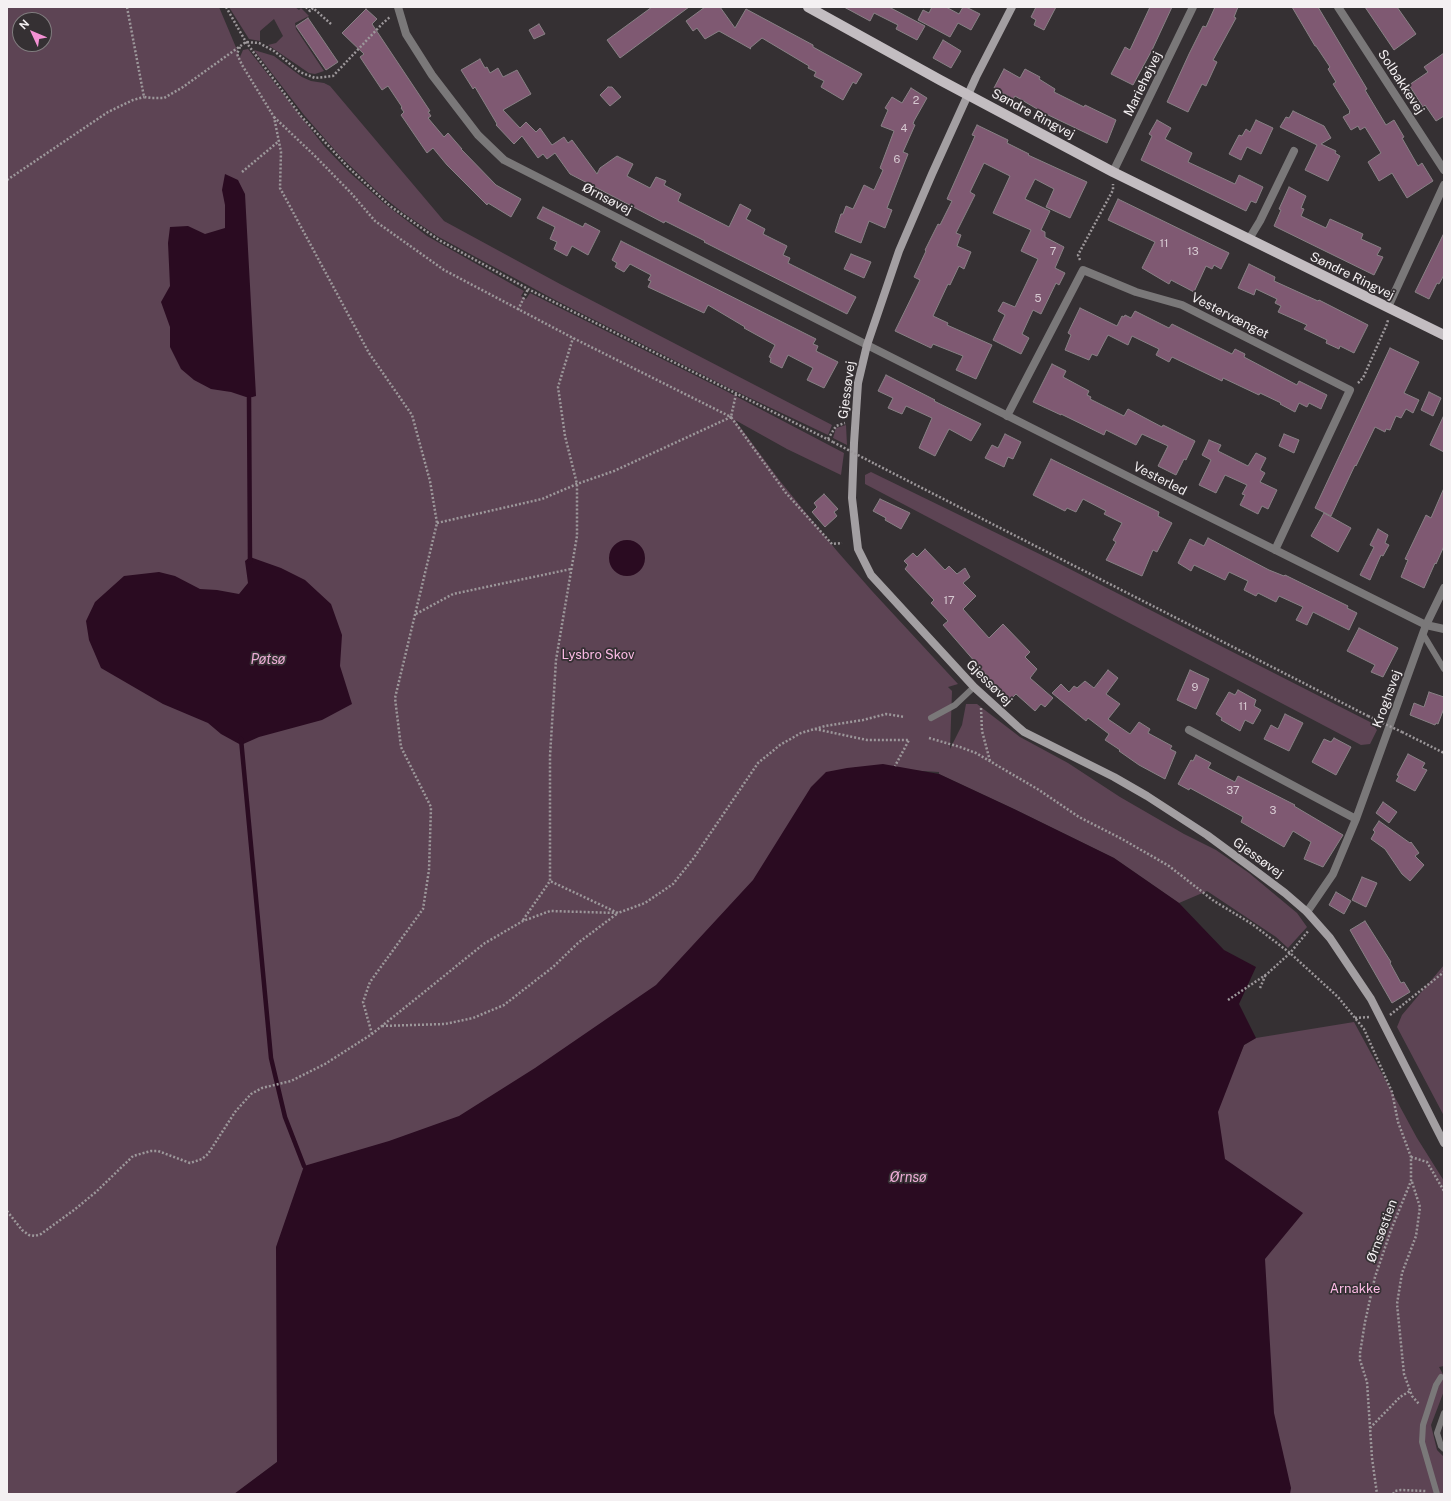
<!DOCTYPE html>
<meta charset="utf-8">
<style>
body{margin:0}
#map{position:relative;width:1451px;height:1501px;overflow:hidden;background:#353033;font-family:"Public Sans",sans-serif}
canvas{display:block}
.frame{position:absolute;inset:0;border:8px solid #f4f0f2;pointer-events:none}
.north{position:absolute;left:12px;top:12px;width:40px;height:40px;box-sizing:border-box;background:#353033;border:1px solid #817d7f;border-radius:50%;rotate:314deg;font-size:11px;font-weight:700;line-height:16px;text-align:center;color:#f4f0f2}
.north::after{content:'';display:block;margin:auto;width:14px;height:18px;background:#f491d4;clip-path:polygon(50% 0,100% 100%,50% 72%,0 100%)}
</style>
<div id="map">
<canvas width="1451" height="1501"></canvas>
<div class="frame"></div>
<div class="north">N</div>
</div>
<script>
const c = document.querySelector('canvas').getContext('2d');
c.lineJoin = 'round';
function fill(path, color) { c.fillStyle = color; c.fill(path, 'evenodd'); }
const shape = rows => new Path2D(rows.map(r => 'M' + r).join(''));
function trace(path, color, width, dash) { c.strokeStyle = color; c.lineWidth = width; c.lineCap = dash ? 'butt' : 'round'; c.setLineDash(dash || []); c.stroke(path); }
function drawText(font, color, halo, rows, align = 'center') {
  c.font = font + ' "Public Sans",sans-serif'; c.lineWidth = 3.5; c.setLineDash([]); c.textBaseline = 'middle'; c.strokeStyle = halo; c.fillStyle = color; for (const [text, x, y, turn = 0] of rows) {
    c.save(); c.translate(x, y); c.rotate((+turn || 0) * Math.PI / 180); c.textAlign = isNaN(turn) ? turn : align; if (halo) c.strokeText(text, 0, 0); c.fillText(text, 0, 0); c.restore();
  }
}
const green = shape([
 [7,7,219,7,240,57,243,50,248,49,324,146,349,172,385,204,427,236,524,291,521,296,526,299,530,293,724,390,844,453,841,475,787,449,735,420,780,481,837,551,872,591,958,684,948,687,952,691,950,749,962,725,966,704,977,704,1020,737,1068,763,1120,797,1184,834,1216,850,1249,873,1297,913,1307,927,1288,948,1276,937,1207,891,1179,903,1114,858,1014,809,939,774,939,772,855,767,835,795,277,1396,277,1462,235,1494,7,1494],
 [20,20,44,20,44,44,20,44],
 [229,7,295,7,299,10,301,8,309,16,295,23,296,29,324,71,315,74,309,73,268,45,276,43,283,36,274,19,260,31,260,41,249,39],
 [254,50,274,56,302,77,311,81,324,83,330,86,444,221,560,284,832,425,828,435,729,388,557,301,437,236,402,212,382,196,340,156,304,115],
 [846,425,847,445,833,438,836,428],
 [871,472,1058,563,1372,723,1377,730,1370,744,1361,745,865,484,865,475],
 [1444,965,1444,1116,1397,1027,1402,1015],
 [1354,1022,1417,1138,1444,1181,1444,1366,1439,1367,1444,1376,1444,1391,1431,1425,1437,1450,1444,1457,1444,1494,1259,1494,1211,1121,1244,1045,1256,1038]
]);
const water = shape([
 [225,174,238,180,245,194,256,396,249,398,231,392,211,389,194,380,181,369,170,347,170,327,161,302,170,286,168,243,170,227,188,226,205,234,225,228,225,205,222,190],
 '609 558a18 18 0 1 1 36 0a18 18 0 1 1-36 0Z',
 [250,557,281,568,305,580,331,604,342,635,340,666,352,704,322,720,259,737,241,745,221,734,208,723,163,704,101,668,89,640,86,621,95,602,124,576,159,572,175,576,200,589,217,590,239,594,248,583,245,561],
 [883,764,939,774,1014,809,1114,858,1179,903,1224,950,1256,967,1239,1004,1256,1038,1244,1045,1218,1112,1225,1159,1303,1213,1265,1259,1274,1413,1291,1488,1290,1494,234,1494,277,1462,276,1247,304,1166,389,1141,459,1116,535,1068,656,985,753,880,811,787,826,772,847,768]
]);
const stream = shape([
 [249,398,250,562],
 [241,739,271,1058,285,1117,304,1166]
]);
const building = shape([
 [652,7,689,7,620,58,607,40,652,7],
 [705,7,720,7,735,28,746,9,813,45,813,47,862,74,856,84,853,82,843,100,821,87,824,81,814,76,816,72,808,68,809,66,762,38,750,48,751,49,719,31,705,39,697,28,693,31,686,21,705,7],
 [844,7,889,7,925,26,917,40,896,29,898,25,874,13,870,21,844,7],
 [932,7,946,7,959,14,963,7,966,7,980,14,971,30,958,23,950,37,918,20,923,10,929,13,932,7],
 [1036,7,1056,7,1044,30,1034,25,1036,20,1031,17,1036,7],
 [1150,7,1172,7,1152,50,1133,85,1111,74,1125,47,1130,50,1150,7],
 [1215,7,1238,7,1234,17,1236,18,1213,60,1217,62,1206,86,1202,84,1188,112,1167,102,1189,54,1203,26,1206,27,1215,7],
 [1292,7,1318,7,1367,89,1365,90,1386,125,1394,120,1404,137,1402,138,1418,166,1422,163,1433,181,1407,198,1392,173,1379,181,1368,162,1381,153,1365,127,1360,130,1358,126,1351,130,1343,117,1350,113,1349,112,1350,111,1333,84,1336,82,1328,69,1330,67,1316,46,1315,46,1292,7],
 [1365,7,1397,7,1416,34,1394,50,1365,7],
 [366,9,377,19,372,24,430,111,428,112,431,116,428,118,444,137,448,133,462,149,461,149,496,185,521,199,511,217,488,203,487,205,447,165,433,148,427,153,401,115,404,112,401,108,402,107,388,86,382,90,360,57,364,54,342,33,366,9],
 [308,18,338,62,326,70,296,26,308,18],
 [539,24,545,34,534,39,529,30,539,24],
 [943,40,961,51,951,68,933,58,943,40],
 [1444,53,1444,116,1436,121,1425,105,1423,107,1409,85,1428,72,1424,67,1444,53],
 [480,59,485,68,487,67,490,73,498,68,503,77,517,70,531,94,503,110,520,128,526,122,536,132,540,128,552,145,564,137,568,143,572,140,597,174,600,168,617,156,633,164,627,176,650,188,656,177,666,181,664,185,681,194,678,201,729,227,740,204,751,210,746,219,765,229,763,234,787,246,783,255,790,258,788,263,856,297,847,314,704,242,705,241,665,221,664,223,570,174,555,153,547,159,543,154,538,158,522,136,514,144,496,125,497,124,475,87,473,89,461,70,480,59],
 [1004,69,1020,78,1025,69,1040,77,1039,79,1055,89,1054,92,1084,107,1085,105,1116,120,1107,143,1044,113,1015,96,1013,99,994,88,1004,69],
 [608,87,612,87,621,97,610,106,600,95,608,87],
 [911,88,927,98,914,121,913,124,915,125,903,152,908,154,887,208,892,210,885,228,869,221,861,243,835,232,841,214,843,214,846,206,853,209,864,185,874,190,883,170,880,168,894,131,881,126,888,110,885,108,892,97,902,103,911,88],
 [1293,111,1324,126,1331,138,1321,144,1336,151,1335,153,1340,156,1328,181,1305,170,1317,145,1280,127,1286,117,1289,118,1293,111],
 [1157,120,1171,128,1165,139,1192,153,1188,162,1235,184,1239,175,1263,187,1256,203,1251,201,1246,211,1141,160,1152,136,1149,134,1157,120],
 [1256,120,1273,128,1261,154,1247,147,1241,160,1229,154,1239,135,1242,136,1246,129,1250,132,1256,120],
 [977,125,1008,140,1007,143,1029,154,1028,155,1087,182,1070,218,1046,207,1054,189,1035,179,1025,199,1050,211,1041,230,1045,232,1045,237,1064,247,1055,268,1065,273,1059,285,1056,283,1041,314,1033,310,1022,334,1029,338,1021,354,993,340,1005,315,998,311,1003,302,1015,307,1038,259,1021,251,1031,230,993,213,1010,176,984,163,970,192,975,195,956,233,961,235,957,246,971,252,964,269,959,266,950,285,948,284,933,316,948,323,947,325,992,345,976,379,956,370,963,356,933,344,931,348,895,331,920,280,914,277,926,251,925,250,938,224,940,225,952,201,947,199,975,136,972,135,977,125],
 [1289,187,1306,196,1301,208,1304,209,1301,216,1326,228,1330,219,1363,234,1361,239,1381,248,1377,255,1383,257,1374,275,1274,226,1281,210,1279,209,1289,187],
 [1118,199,1229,253,1221,269,1214,265,1212,269,1206,266,1194,292,1171,280,1169,284,1142,268,1155,242,1108,220,1118,199],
 [543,207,583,227,585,223,600,231,588,255,572,246,567,256,554,249,557,242,550,239,555,227,537,218,543,207],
 [1444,233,1444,275,1439,284,1437,283,1429,299,1415,292,1444,233],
 [621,241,816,339,813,344,818,346,816,351,838,362,824,388,807,380,813,368,788,355,782,368,770,362,771,358,769,357,775,345,744,328,745,327,708,305,704,313,648,287,651,281,648,280,651,275,630,264,624,272,615,267,617,263,612,260,621,241],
 [851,254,871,262,864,278,844,269,851,254],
 [1249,264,1275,277,1274,281,1318,301,1319,300,1368,325,1354,353,1340,346,1339,349,1326,343,1327,340,1304,329,1307,325,1278,312,1281,306,1275,303,1277,299,1256,289,1254,295,1238,288,1249,264],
 [1080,308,1117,326,1122,316,1124,317,1125,315,1131,318,1135,311,1169,328,1172,324,1232,354,1235,349,1245,354,1244,357,1297,385,1299,381,1327,395,1321,409,1309,403,1307,407,1299,403,1295,412,1280,404,1281,403,1260,393,1259,395,1223,378,1222,381,1172,357,1169,362,1156,355,1159,349,1132,336,1128,345,1108,335,1097,356,1092,354,1089,360,1065,350,1071,335,1068,333,1080,308],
 [1390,348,1419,362,1404,393,1419,400,1413,413,1406,409,1401,418,1396,416,1390,430,1386,429,1385,432,1375,427,1356,466,1355,465,1331,516,1315,508,1390,348],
 [1052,364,1066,371,1063,377,1089,391,1087,395,1091,397,1090,399,1124,416,1128,409,1162,427,1163,425,1195,441,1186,460,1184,459,1176,475,1158,466,1168,446,1142,434,1136,445,1106,430,1104,435,1061,414,1061,415,1033,402,1052,364],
 [886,375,935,400,934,401,981,424,971,441,949,429,935,456,919,448,932,418,906,406,902,414,888,408,893,398,878,391,886,375],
 [1429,392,1441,398,1433,416,1421,410,1429,392],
 [1444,415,1444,452,1430,445,1444,415],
 [1005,434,1021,442,1013,459,1008,457,1004,467,985,458,992,445,998,448,1005,434],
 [1284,434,1299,440,1294,453,1279,446,1284,434],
 [1209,440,1221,445,1218,451,1248,466,1256,453,1266,458,1260,470,1265,473,1260,482,1277,490,1268,509,1262,506,1258,514,1240,505,1245,495,1242,494,1247,485,1225,475,1216,493,1199,485,1211,460,1202,455,1209,440],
 [1051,459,1159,512,1158,516,1172,523,1157,552,1153,550,1142,576,1106,560,1116,542,1113,540,1122,523,1104,514,1106,511,1083,499,1076,512,1067,508,1065,511,1033,495,1051,459],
 [1444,488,1444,546,1436,564,1435,563,1424,588,1401,577,1408,560,1405,559,1426,515,1431,518,1444,488],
 [824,494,838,509,834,512,837,516,825,527,812,512,817,507,814,503,824,494],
 [880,499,910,513,901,529,885,520,886,518,873,511,880,499],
 [1324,513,1351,528,1338,552,1311,536,1324,513],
 [1378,529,1388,535,1385,543,1389,545,1383,556,1381,555,1370,580,1360,575,1374,547,1370,545,1378,529],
 [1208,538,1269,570,1284,576,1285,575,1348,606,1347,608,1357,613,1349,630,1313,612,1307,625,1296,620,1303,607,1279,596,1276,602,1258,593,1256,596,1244,590,1248,581,1229,572,1225,580,1194,565,1191,571,1178,563,1190,539,1204,546,1208,538],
 [925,549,945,570,949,566,957,574,965,568,970,577,963,583,976,596,963,609,989,638,1003,624,1030,652,1025,657,1037,669,1030,678,1053,698,1045,707,1041,704,1035,711,1016,694,1009,701,943,625,948,621,931,603,934,600,905,569,908,565,904,561,913,553,917,557,925,549],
 [1359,628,1398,648,1383,677,1371,672,1375,665,1347,651,1359,628],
 [1108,670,1118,678,1106,694,1120,704,1108,719,1130,734,1139,722,1150,729,1148,733,1172,746,1170,749,1176,752,1165,779,1139,765,1119,751,1120,750,1105,740,1109,734,1088,718,1086,721,1052,693,1061,684,1069,692,1074,686,1077,688,1085,681,1094,688,1108,670],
 [1190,670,1209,679,1196,709,1177,700,1190,670],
 [1238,690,1256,700,1254,706,1261,710,1253,724,1245,720,1240,731,1221,720,1222,718,1216,714,1229,692,1235,695,1238,690],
 [1429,692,1444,697,1444,708,1438,724,1436,723,1435,725,1410,715,1414,703,1424,707,1429,692],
 [1285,714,1303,723,1289,751,1264,739,1271,725,1278,729,1285,714],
 [1334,738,1351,747,1336,775,1312,762,1324,739,1331,742,1334,738],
 [1408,754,1425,763,1422,768,1427,770,1415,791,1396,781,1399,776,1397,775,1408,754],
 [1196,755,1211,763,1208,768,1235,782,1238,776,1295,805,1294,806,1343,835,1323,867,1304,859,1311,842,1293,831,1284,847,1241,822,1243,817,1190,788,1189,790,1178,784,1191,760,1193,761,1196,755],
 [1383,802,1397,812,1389,823,1376,813,1383,802],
 [1379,821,1410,843,1411,842,1419,853,1415,856,1424,865,1410,881,1402,874,1385,849,1371,839,1375,832,1373,830,1379,821],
 [1362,877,1377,883,1366,907,1352,900,1362,877],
 [1336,892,1351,901,1344,914,1329,905,1336,892],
 [1365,921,1391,962,1390,963,1401,983,1404,982,1410,992,1392,1003,1350,930,1365,921]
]);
const path = shape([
 [127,7,144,97,152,98,164,98,183,87,246,42,259,43,274,51,300,72,315,78,333,76,383,23,390,17],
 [226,7,246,42,301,116,348,167,390,206,439,240,528,289,833,442],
 [306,7,310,11,313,8,331,24],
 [240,47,237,54,242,65,274,117,281,152,280,188,369,353,412,415,430,481,437,523,395,698,401,747,431,807,429,870,423,909,370,982,363,1002,372,1034],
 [274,117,315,156,351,193,375,221,444,270,573,338,731,417,614,471,577,484,542,499,437,523],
 [242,172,279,141],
 [7,180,108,112,133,100,144,97],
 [1080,260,1078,255,1113,190,1113,184],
 [518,310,528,289],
 [1358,383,1363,378,1387,324,1388,320],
 [736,394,731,417,786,493,832,544,842,543],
 [828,439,836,426,845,423],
 [875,464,1368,716],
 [416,614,453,594,571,569],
 [981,708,982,731,990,761],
 [815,729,867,740,909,740,895,766],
 [1402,732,1444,753],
 [929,738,960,747,976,753,1039,790,1079,817,1122,839,1169,866,1214,901,1252,924,1290,953,1338,997,1364,1029,1392,1092,1398,1122,1411,1157,1411,1181,1391,1230,1375,1277,1365,1322,1360,1353,1360,1360,1367,1382,1372,1458,1377,1494],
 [523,920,550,881,550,756,556,660,577,536,577,484,565,436,558,387,573,338],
 [1260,988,1266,974],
 [1228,1000,1267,974,1290,953,1309,930],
 [1390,1015,1444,972],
 [1355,1018,1369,1017],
 [382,1026,445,1024,473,1018,504,1005,553,967,578,943,618,913,550,881],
 [1411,1157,1427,1162,1444,1191],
 [1412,1182,1420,1207,1416,1236,1402,1273,1397,1304,1404,1374,1412,1396,1419,1404],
 [7,1211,22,1230,29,1235,35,1236,41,1234,74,1210,96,1192,133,1156,151,1151,158,1151,190,1163,202,1159,208,1154,235,1112,251,1094,262,1088,291,1081,325,1064,372,1034,485,943,523,921,550,911,618,913,645,903,673,884,693,859,758,763,780,745,801,733,825,726,863,720,886,714,905,717],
 [1370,1428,1400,1397,1410,1391],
 [1393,1494,1395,1491,1401,1490,1426,1491]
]);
const lane = shape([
 [1423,634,1444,669],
 [931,718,955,705,974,687],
 [1444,1413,1437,1433,1441,1446,1444,1449],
 [1437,1494,1422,1442,1423,1425,1436,1385,1441,1377]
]);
const street = shape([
 [398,7,406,34,432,75,478,135,504,160,875,349,1147,486,1426,625,1444,629],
 [1338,7,1444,170],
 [1113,172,1193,7],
 [1249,239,1260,221,1294,151],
 [1388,307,1444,185],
 [1007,416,1083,270,1136,292,1182,305,1350,390,1275,550],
 [1189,730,1356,819],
 [1307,912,1333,874,1356,819,1426,625,1444,588]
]);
const secondary = shape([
 [1012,7,976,77,932,174,899,251,867,345,858,383,854,443,852,498,858,549,871,575,974,687,1017,726,1024,732,1114,777,1147,796,1207,835,1249,866,1285,893,1307,912,1330,938,1371,999,1444,1143]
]);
const primary = shape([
 [808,7,940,80,1113,172,1444,335]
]);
const pathBridge = shape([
 [833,442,875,464],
 [1368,716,1402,732]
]);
const numberNames = [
 ["2",916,101],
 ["4",904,129],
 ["6",897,160],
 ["11",1164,244],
 ["7",1053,252],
 ["13",1193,252],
 ["5",1038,299],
 ["17",949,601],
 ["9",1195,688],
 ["11",1243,707],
 ["37",1233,791],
 ["3",1273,811]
];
const streetNames = [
 ["Solbakkevej",1401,82,57],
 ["Mariehøjvej",1143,84,-64],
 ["Søndre Ringvej",1033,114,28],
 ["Ørnsøvej",607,199,27],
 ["Søndre Ringvej",1352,276,26],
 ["Vestervænget",1230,316,27],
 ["Gjessøvej",847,390,-82],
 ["Vesterled",1160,479,27],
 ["Gjessøvej",989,683,45],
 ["Kroghsvej",1387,699,-70],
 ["Gjessøvej",1258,858,36],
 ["Ørnsøstien",1382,1231,-70]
];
const parkNames = [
 ["Lysbro Skov",598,655],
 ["Arnakke",1355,1289]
];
const waterNames = [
 ["Pøtsø",268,660],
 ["Ørnsø",908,1178]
];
fill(green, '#5d4454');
fill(water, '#2a0b21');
trace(stream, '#2a0b21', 4.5);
fill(building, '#7f5972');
trace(building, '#888185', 1);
trace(path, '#9d989b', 2.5, [2, 2]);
trace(lane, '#7a7879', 6);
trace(street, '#7a7879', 8);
trace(secondary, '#a39fa2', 8);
trace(primary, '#c3bdc1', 10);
trace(pathBridge, '#9d989b', 2.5, [2, 2]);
drawText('11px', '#d7cad2', null, numberNames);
drawText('13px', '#f4f0f2', '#353033', streetNames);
drawText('13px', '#fcbbe5', '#353033', parkNames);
drawText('italic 14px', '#ebacd5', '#353033', waterNames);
</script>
